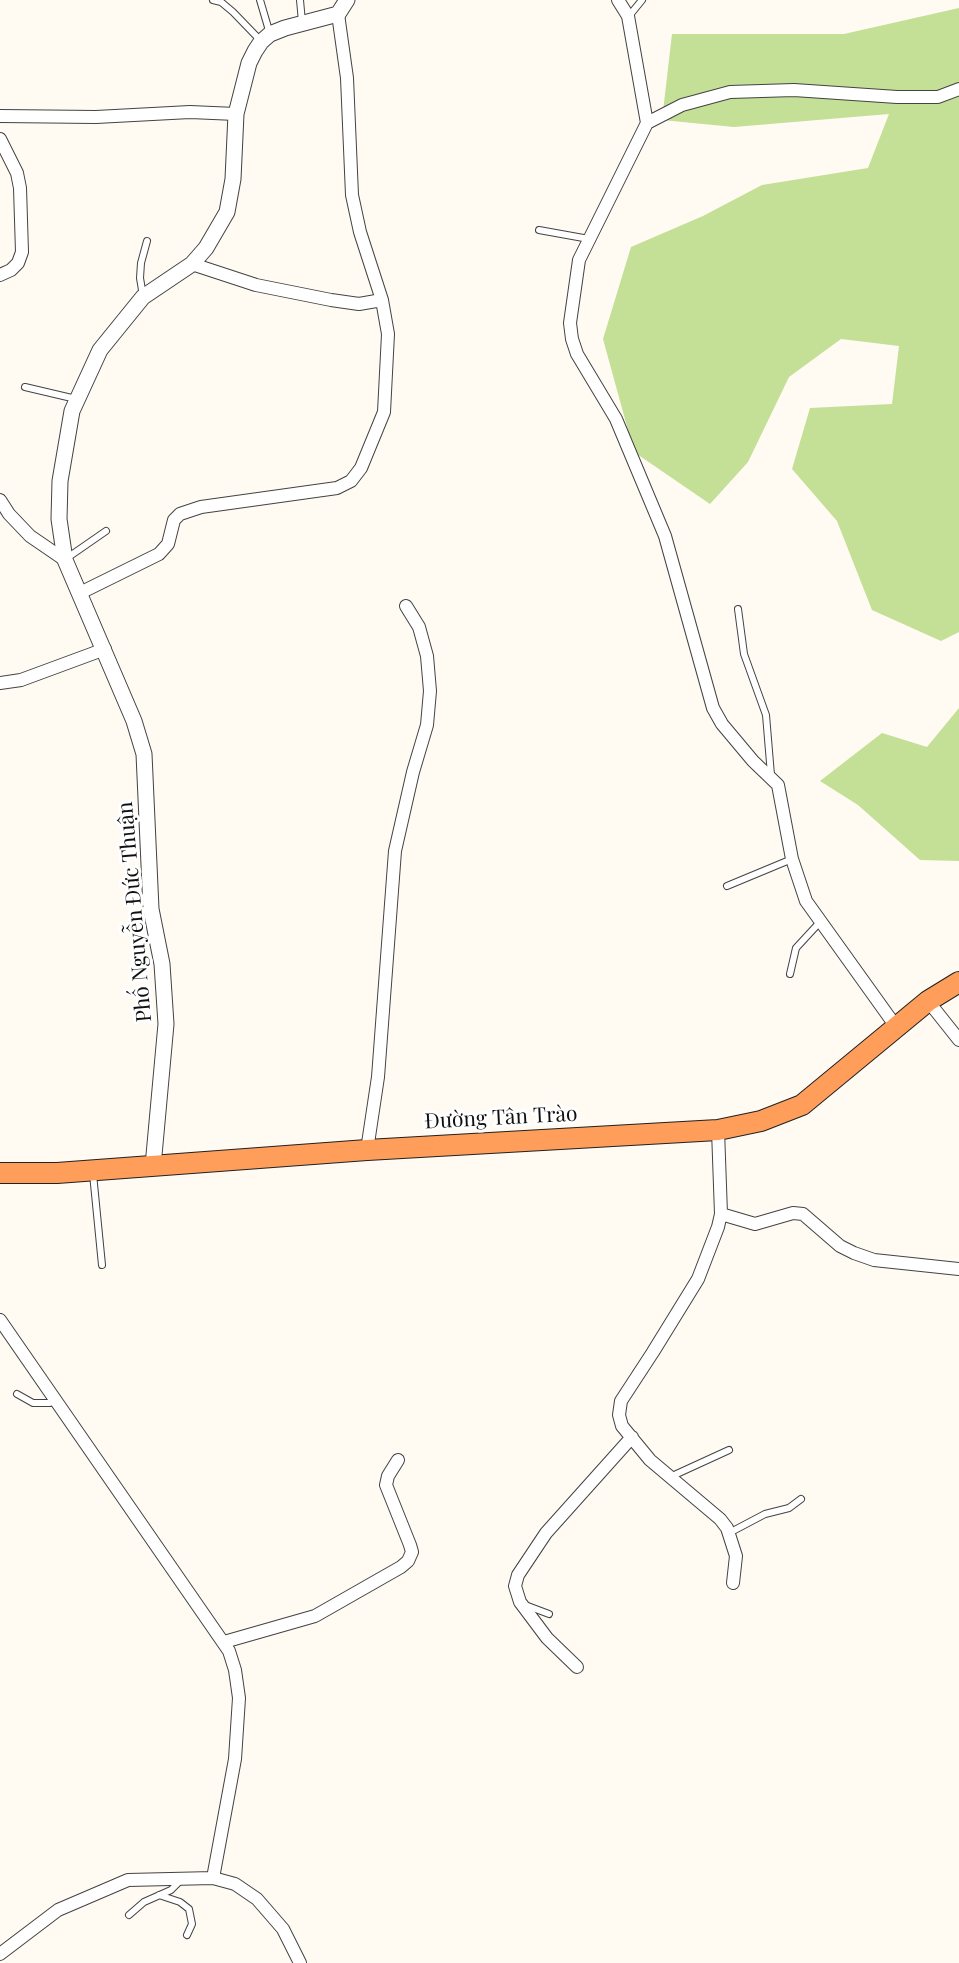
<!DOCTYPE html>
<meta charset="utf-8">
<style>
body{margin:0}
canvas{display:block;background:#fffaf2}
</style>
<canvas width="959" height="1963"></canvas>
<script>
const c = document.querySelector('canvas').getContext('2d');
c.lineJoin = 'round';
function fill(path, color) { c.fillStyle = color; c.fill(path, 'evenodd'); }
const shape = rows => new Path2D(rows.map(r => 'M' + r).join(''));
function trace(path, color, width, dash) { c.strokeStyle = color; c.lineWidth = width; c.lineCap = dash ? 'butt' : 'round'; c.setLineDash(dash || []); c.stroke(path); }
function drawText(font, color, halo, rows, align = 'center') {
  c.font = font + ' "Playfair Display",serif'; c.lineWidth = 6; c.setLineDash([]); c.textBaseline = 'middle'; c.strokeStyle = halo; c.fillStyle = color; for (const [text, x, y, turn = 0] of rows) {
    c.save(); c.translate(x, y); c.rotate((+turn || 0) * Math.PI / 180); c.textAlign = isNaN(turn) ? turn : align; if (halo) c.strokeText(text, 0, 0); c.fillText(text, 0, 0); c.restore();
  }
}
const forest = shape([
 [959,8,959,632,941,641,872,610,837,521,792,469,810,408,892,404,899,346,841,339,789,377,748,462,710,504,634,452,603,339,631,247,703,216,762,185,868,168,889,114,734,127,662,120,672,34,844,34],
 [959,708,959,861,920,860,858,805,820,781,882,733,927,747]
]);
const service = shape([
 [213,0,221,2,233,12,261,41],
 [260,0,270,34],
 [300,0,302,22],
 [629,16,642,0],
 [539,230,589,239],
 [143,296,140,278,141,263,147,241],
 [25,387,76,399],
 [67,558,106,531],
 [738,609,744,654,766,715,771,775],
 [727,886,792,859],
 [790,974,796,948,820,922],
 [93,1174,102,1265],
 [17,1394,33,1403,50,1403,55,1400],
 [670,1477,729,1450],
 [729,1533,765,1514,789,1508,801,1499],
 [525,1605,549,1614],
 [159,1895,180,1902,189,1909,192,1924,187,1935],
 [129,1915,144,1902,171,1890,180,1881]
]);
const minor = shape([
 [618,0,628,16,647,123,579,260,570,323,572,339,577,354,616,419,665,536,713,708,722,724,753,761,778,785,792,859,806,901,897,1028],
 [0,116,96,117,190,112,236,114],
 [647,123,682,105,730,92,794,90,897,97,938,97,959,89],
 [0,139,17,173,20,188,22,252,18,263,11,270,0,275],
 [192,264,256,285,331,300,359,304,382,300],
 [0,500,9,514,30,536,65,560],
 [80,593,159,554,168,544,174,520,180,514,201,507,337,488,351,481,361,468,384,412,388,334,382,300,360,232,352,195,347,78,338,14],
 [0,683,21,680,105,649],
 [928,1001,959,1040],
 [718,1130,721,1214,718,1227,698,1279,653,1352,621,1401,619,1415,622,1426,650,1460,720,1519,727,1528,736,1556,733,1583],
 [367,1150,378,1077,395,851,413,772,427,725,430,691,427,656,419,627,406,606],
 [721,1214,755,1224,793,1213,803,1214,840,1246,854,1253,874,1260,959,1269],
 [0,1320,229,1651,235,1670,239,1698,235,1759,213,1878],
 [224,1642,315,1616,401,1567,408,1561,412,1552,410,1545,386,1485,388,1476,398,1460],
 [577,1667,547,1638,520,1602,515,1586,518,1575,546,1533,632,1437],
 [0,1954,58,1910,128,1880,213,1878,235,1884,257,1899,283,1929,300,1963]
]);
const tertiary = shape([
 [153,1166,166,1024,162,964,151,909,144,754,134,721,65,560,59,519,60,481,72,411,100,350,143,297,192,264,206,248,227,212,233,179,236,114,249,63,255,51,261,42,270,34,285,28,338,14,347,0]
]);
const trunk = shape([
 [0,1173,57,1173,367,1150,718,1130,761,1121,802,1105,928,1001,959,982]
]);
const streetNames = [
 ["Phố Nguyễn Đức Thuận",135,912,-95],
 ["Đường Tân Trào",501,1118,-3]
];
fill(forest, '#c4df96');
trace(service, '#434343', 8);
trace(minor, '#434343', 14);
trace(tertiary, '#434343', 17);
trace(trunk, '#212121', 22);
trace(service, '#fff', 6);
trace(minor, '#fff', 12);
trace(tertiary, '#fff', 15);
trace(trunk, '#fe9e5a', 20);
drawText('21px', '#101010', '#fff', streetNames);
</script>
